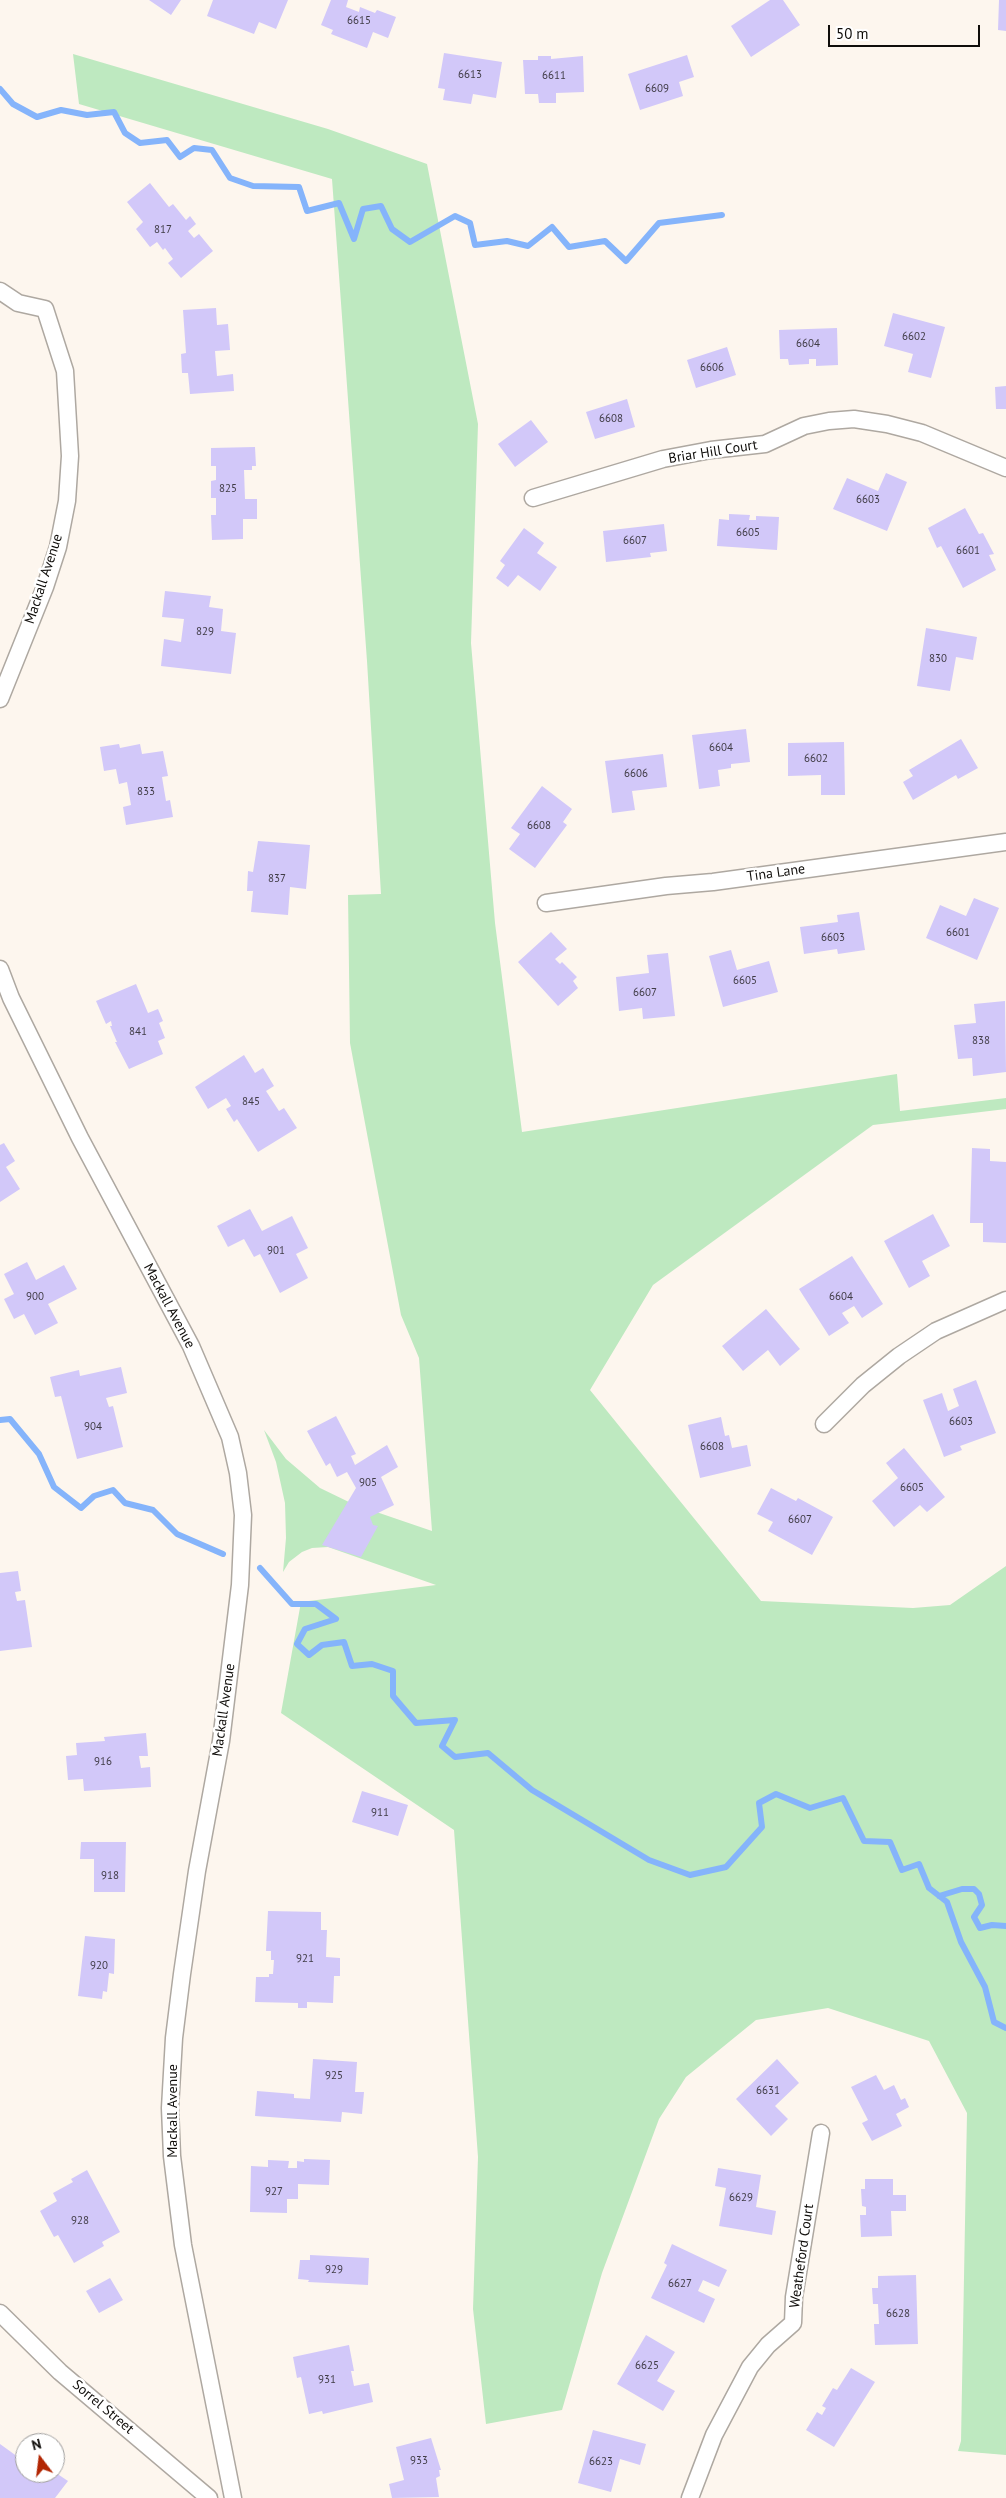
<!DOCTYPE html>
<style>
body{margin:0}
#map{position:relative;width:1006px;height:2498px;overflow:hidden;background:#fdf6ee;font-family:"PT Sans",sans-serif}
canvas{display:block}
.north{position:absolute;left:15px;top:2433px;width:50px;height:50px;box-sizing:border-box;background:#fff;border:1px solid #9f9e9d;border-radius:50%;rotate:345deg;font-size:14px;font-weight:700;line-height:20px;text-align:center;color:#0f0d0a}
.north::after{content:'';display:block;margin:auto;width:18px;height:22px;background:#b22603;clip-path:polygon(50% 0,100% 100%,50% 72%,0 100%)}
.scale{position:absolute;left:828px;top:25px;width:152px;height:22px;box-sizing:border-box;border:2px solid #0f0d0a;border-top:0;padding-left:6px;font-size:15px;line-height:18px;white-space:nowrap;color:#0f0d0a;-webkit-text-stroke:4px #fff;paint-order:stroke}
</style>
<div id="map">
<canvas width="1006" height="2498"></canvas>
<div class="north">N</div>
<div class="scale">50 m</div>
</div>
<script>
const c = document.querySelector('canvas').getContext('2d');
c.lineJoin = 'round';
function fill(path, color) { c.fillStyle = color; c.fill(path, 'evenodd'); }
const shape = rows => new Path2D(rows.map(r => 'M' + r).join(''));
function trace(path, color, width, dash) { c.strokeStyle = color; c.lineWidth = width; c.lineCap = dash ? 'butt' : 'round'; c.setLineDash(dash || []); c.stroke(path); }
function drawText(font, color, halo, rows, align = 'center') {
  c.font = font + ' "PT Sans",sans-serif'; c.lineWidth = 5; c.setLineDash([]); c.textBaseline = 'middle'; c.strokeStyle = halo; c.fillStyle = color; for (const [text, x, y, turn = 0] of rows) {
    c.save(); c.translate(x, y); c.rotate((+turn || 0) * Math.PI / 180); c.textAlign = isNaN(turn) ? turn : align; if (halo) c.strokeText(text, 0, 0); c.fillText(text, 0, 0); c.restore();
  }
}
const green = shape([
 [73,54,328,129,427,164,478,424,471,643,495,923,522,1132,897,1074,900,1111,1006,1098,1006,1109,873,1125,653,1285,590,1390,761,1601,913,1608,950,1605,1006,1566,1006,2455,958,2451,961,2441,967,2113,929,2041,828,2008,756,2020,686,2077,659,2119,602,2273,562,2410,486,2424,473,2309,478,2157,454,1830,281,1713,301,1602,436,1585,328,1547,312,1548,302,1552,289,1562,283,1572,286,1538,285,1503,276,1462,264,1430,286,1459,320,1488,353,1504,432,1531,419,1358,401,1315,350,1043,348,895,381,894,367,661,332,179,79,104]
]);
const stream = shape([
 [0,89,13,104,37,117,61,110,87,115,114,112,125,133,140,143,167,140,180,157,194,148,212,150,230,178,253,186,299,187,307,211,339,203,354,239,363,209,381,206,392,229,410,242,455,216,470,223,475,245,507,241,528,246,552,227,569,247,605,241,626,261,659,223,722,215],
 [0,1420,10,1419,39,1454,54,1487,81,1508,94,1496,113,1490,125,1503,153,1510,177,1534,223,1554],
 [260,1568,292,1604,316,1604,336,1619,305,1629,297,1644,309,1655,322,1645,344,1642,352,1666,372,1664,393,1671,393,1696,416,1723,455,1720,442,1746,455,1757,488,1753,532,1790,649,1860,690,1875,726,1867,762,1827,759,1803,776,1794,810,1808,843,1798,864,1841,890,1842,902,1870,919,1864,929,1888,947,1902,961,1942,985,1987,994,2022,1006,2028],
 [939,1896,962,1889,974,1889,979,1894,982,1905,974,1917,980,1928,992,1925,1006,1926]
]);
const building = shape([
 [149,0,181,0,171,15],
 [213,0,288,0,276,29,259,22,254,34,207,16],
 [331,0,348,0,346,7,359,12,360,7,375,13,377,10,396,17,388,38,373,32,367,48,331,34,333,30,321,25],
 [770,0,783,0,800,25,751,57,731,26],
 [999,0,1006,0,1006,31,998,30],
 [444,53,502,62,496,98,473,94,471,104,443,100,445,89,438,88],
 [687,55,694,77,679,82,683,96,640,110,628,74],
 [538,56,551,56,551,59,583,56,584,92,556,93,556,103,539,103,538,94,525,94,523,60,538,60],
 [150,183,169,207,173,204,186,220,190,216,196,224,188,231,194,238,199,234,213,251,181,278,168,263,173,259,165,248,163,250,157,242,150,247,136,229,143,222,127,202],
 [216,308,217,325,228,324,230,350,215,351,217,376,233,374,234,391,190,394,188,373,182,373,181,354,186,353,183,310],
 [893,313,945,327,931,378,908,372,913,354,884,346],
 [837,328,838,365,816,366,816,359,809,359,809,364,789,365,788,359,780,359,779,330],
 [727,347,736,375,696,388,687,360],
 [1006,386,1006,409,996,409,995,387],
 [627,399,635,427,595,439,586,412],
 [531,420,548,442,515,467,498,444],
 [255,447,256,466,252,466,252,470,244,470,245,499,257,499,257,519,243,519,243,539,212,540,211,515,216,515,216,498,211,498,211,481,216,480,216,466,211,466,211,448],
 [886,473,907,482,887,531,833,509,847,478,878,491],
 [965,508,979,534,983,533,994,554,989,555,996,570,963,588,941,546,937,548,928,528],
 [729,514,750,515,749,520,756,520,756,516,779,517,777,550,717,546,719,519,729,520],
 [664,524,667,551,650,553,651,557,606,562,603,531],
 [524,528,544,543,537,553,557,567,540,591,518,575,508,587,496,578,505,565,500,561],
 [165,591,211,596,209,607,223,609,221,631,236,633,231,674,161,666,164,639,181,642,184,619,162,617],
 [926,628,977,637,973,660,956,657,950,691,917,686],
 [746,729,750,762,731,764,731,768,718,770,720,786,699,789,692,735],
 [961,739,978,768,958,779,956,775,913,800,903,782,913,776,909,770],
 [844,742,845,795,821,795,821,775,788,776,788,743],
 [119,744,120,748,140,744,142,754,163,751,168,776,162,777,166,801,170,800,173,817,126,825,123,807,131,805,127,782,119,784,116,769,104,771,100,747],
 [663,754,667,787,632,791,635,810,612,813,605,761],
 [542,786,572,809,563,822,567,825,535,868,509,849,520,834,511,828],
 [258,841,310,845,306,889,290,887,288,915,251,912,253,891,247,891,248,871,253,872],
 [974,898,999,908,977,960,926,938,940,905,966,916],
 [859,912,865,950,838,954,837,949,804,954,800,927,838,922,837,915],
 [551,932,567,949,555,959,560,964,562,962,577,977,573,981,578,988,558,1006,518,962],
 [731,950,737,970,769,961,778,992,723,1007,709,956],
 [668,953,675,1016,643,1019,642,1008,619,1011,616,977,649,973,647,955],
 [136,984,148,1013,158,1009,163,1021,159,1023,165,1038,158,1041,163,1054,129,1069,115,1042,117,1042,110,1026,112,1026,111,1021,106,1024,96,1001],
 [1005,1001,1006,1072,973,1076,972,1058,958,1059,954,1025,976,1023,974,1004],
 [244,1055,255,1073,263,1068,274,1086,266,1091,279,1111,284,1108,297,1128,258,1152,237,1119,234,1122,226,1109,231,1106,226,1098,208,1109,195,1087],
 [4,1143,15,1161,6,1167,20,1189,0,1202,0,1145],
 [972,1148,990,1149,990,1161,1006,1162,1006,1243,983,1242,983,1223,970,1223],
 [250,1209,262,1231,292,1216,308,1248,296,1254,308,1278,280,1293,260,1254,254,1257,244,1239,228,1247,217,1226],
 [933,1214,950,1246,922,1261,930,1276,909,1288,884,1241],
 [852,1256,883,1304,862,1318,854,1306,842,1313,849,1323,829,1336,799,1289],
 [27,1262,36,1280,64,1265,77,1289,48,1304,58,1323,35,1335,24,1314,14,1319,4,1299,14,1294,4,1274],
 [766,1309,800,1349,780,1366,768,1350,743,1371,722,1346],
 [121,1367,127,1393,106,1398,109,1407,113,1406,123,1447,77,1459,61,1396,55,1397,50,1377,79,1370,80,1376],
 [976,1380,996,1433,960,1446,962,1450,944,1457,923,1400,942,1393,948,1411,959,1406,953,1389],
 [336,1416,356,1454,351,1456,355,1465,387,1445,398,1467,381,1477,394,1505,370,1517,373,1525,378,1526,361,1557,322,1545,356,1488,347,1472,337,1477,330,1463,326,1466,307,1431],
 [721,1417,725,1436,729,1435,732,1448,747,1445,751,1466,700,1478,688,1425],
 [904,1448,945,1497,927,1512,920,1505,894,1527,872,1501,898,1478,886,1463],
 [771,1488,796,1501,798,1498,833,1517,812,1555,768,1531,773,1522,757,1514],
 [18,1571,21,1591,15,1592,17,1601,25,1600,32,1647,0,1651,0,1573],
 [146,1733,148,1756,139,1756,141,1768,150,1767,151,1787,84,1791,83,1779,68,1780,66,1756,77,1755,76,1743,105,1741,104,1737],
 [362,1791,408,1805,398,1836,352,1822],
 [81,1842,126,1842,125,1892,94,1892,94,1859,80,1859],
 [268,1911,321,1912,321,1930,327,1930,326,1957,340,1958,340,1976,334,1976,333,2003,307,2002,307,2008,298,2008,298,2003,255,2002,256,1977,269,1977,269,1974,273,1974,274,1960,271,1960,271,1951,266,1951],
 [85,1936,115,1939,114,1974,109,1973,107,1992,103,1991,102,1999,78,1996],
 [313,2059,357,2062,355,2092,364,2092,362,2114,342,2112,341,2122,255,2116,257,2091,294,2094,294,2098,310,2099],
 [777,2059,799,2083,775,2106,788,2119,771,2136,736,2099],
 [876,2075,884,2090,894,2085,901,2100,905,2098,909,2107,896,2114,902,2126,872,2141,862,2123,868,2120,851,2087],
 [304,2159,330,2160,329,2185,298,2184,298,2199,287,2199,287,2213,250,2212,251,2166,268,2167,268,2160,289,2161,288,2168,297,2168,297,2161,304,2162],
 [718,2168,761,2175,756,2207,776,2211,772,2235,719,2226,726,2188,715,2186],
 [87,2170,120,2232,102,2242,104,2246,74,2263,58,2235,54,2237,40,2211,57,2201,53,2193,73,2182,71,2179],
 [865,2179,893,2179,893,2195,906,2195,906,2211,891,2211,892,2236,861,2237,860,2215,866,2215,866,2207,862,2206,861,2189,865,2189],
 [672,2244,727,2270,719,2287,703,2280,698,2291,715,2299,704,2323,651,2298,667,2265,664,2263],
 [310,2255,369,2258,368,2285,308,2282,309,2280,298,2279,300,2260,310,2260],
 [916,2275,918,2344,875,2345,874,2324,879,2324,878,2304,873,2304,872,2288,878,2288,878,2276],
 [110,2278,123,2300,99,2313,86,2291],
 [646,2335,675,2352,657,2381,675,2391,663,2411,617,2384],
 [349,2345,354,2371,351,2371,354,2386,369,2383,373,2402,323,2414,322,2411,309,2414,301,2377,297,2378,293,2357],
 [851,2368,875,2382,834,2447,806,2430,817,2412,822,2415,826,2408,822,2406,833,2388,837,2390],
 [593,2430,646,2444,640,2465,620,2459,611,2492,578,2483],
 [431,2438,441,2470,439,2470,440,2476,436,2478,439,2497,392,2498,389,2484,404,2480,396,2447],
 [0,2444,25,2462,25,2473,56,2473,68,2481,55,2498,0,2498]
]);
const street = shape([
 [0,291,18,303,45,309,65,371,70,456,67,501,58,547,45,587,0,699],
 [533,498,663,459,711,450,765,444,804,426,829,421,854,419,887,424,922,433,1006,468],
 [546,903,666,886,713,882,1006,842],
 [0,969,11,998,80,1138,191,1346,230,1437,238,1473,243,1515,240,1585,221,1741,197,1871,182,1974,174,2038,170,2108,172,2156,183,2245,233,2498],
 [824,1424,863,1385,899,1356,936,1331,1006,1300],
 [0,2313,60,2372,209,2498],
 [690,2498,714,2435,750,2367,768,2345,793,2323,794,2297,821,2133]
]);
const numberNames = [
 ["6615",359,21],
 ["6613",470,75],
 ["6611",554,76],
 ["6609",657,89],
 ["817",163,230],
 ["6602",914,337],
 ["6604",808,344],
 ["6606",712,368],
 ["6608",611,419],
 ["825",228,489],
 ["6603",868,500],
 ["6605",748,533],
 ["6607",635,541],
 ["6601",968,551],
 ["829",205,632],
 ["830",938,659],
 ["6604",721,748],
 ["6602",816,759],
 ["6606",636,774],
 ["833",146,792],
 ["6608",539,826],
 ["837",277,879],
 ["6601",958,933],
 ["6603",833,938],
 ["6605",745,981],
 ["6607",645,993],
 ["841",138,1032],
 ["838",981,1041],
 ["845",251,1102],
 ["901",276,1251],
 ["900",35,1297],
 ["6604",841,1297],
 ["6603",961,1422],
 ["904",93,1427],
 ["6608",712,1447],
 ["905",368,1483],
 ["6605",912,1488],
 ["6607",800,1520],
 ["916",103,1762],
 ["911",380,1813],
 ["918",110,1876],
 ["921",305,1959],
 ["920",99,1966],
 ["925",334,2076],
 ["6631",768,2091],
 ["927",274,2192],
 ["6629",741,2198],
 ["928",80,2221],
 ["929",334,2270],
 ["6627",680,2284],
 ["6628",898,2314],
 ["6625",647,2366],
 ["931",327,2380],
 ["933",419,2461],
 ["6623",601,2462]
];
const streetNames = [
 ["Briar Hill Court",713,452,-9],
 ["Mackall Avenue",44,579,-72],
 ["Tina Lane",776,873,-8],
 ["Mackall Avenue",169,1306,62],
 ["Mackall Avenue",224,1710,-82],
 ["Mackall Avenue",173,2111,-90],
 ["Weatheford Court",802,2256,-82],
 ["Sorrel Street",103,2407,40]
];
fill(green, '#bee9c0');
trace(stream, '#85b4fb', 6);
fill(building, '#d2c8f9');
trace(street, '#aea8a1', 19);
trace(street, '#fff', 16);
drawText('11px', '#403c46', null, numberNames);
drawText('14px', '#0f0d0a', '#fff', streetNames);
</script>
